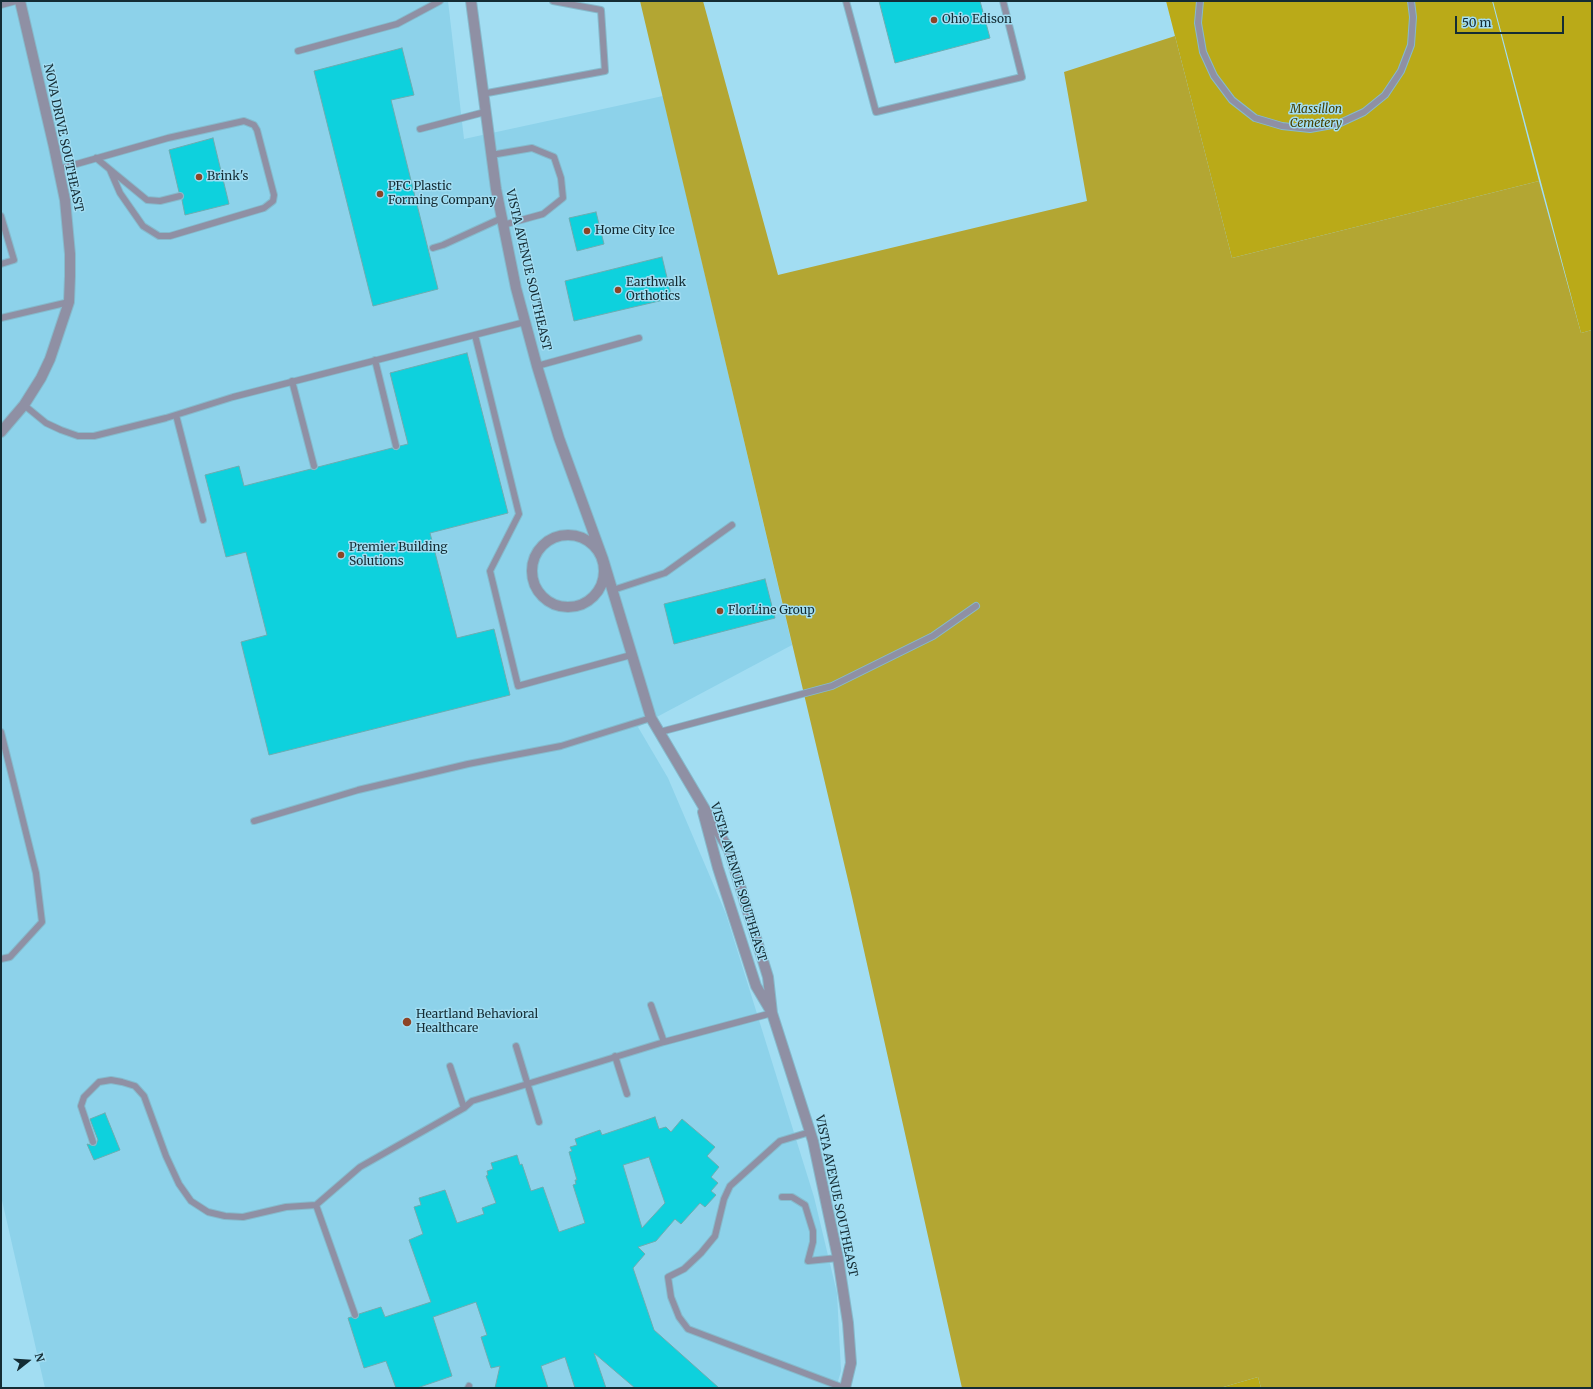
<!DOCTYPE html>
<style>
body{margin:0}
#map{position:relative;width:1593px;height:1389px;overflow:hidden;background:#a2ddf2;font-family:Merriweather,serif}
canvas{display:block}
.frame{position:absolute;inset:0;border:2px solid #142c34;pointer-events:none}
.north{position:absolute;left:8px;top:1341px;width:40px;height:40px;-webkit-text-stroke:3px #a2ddf2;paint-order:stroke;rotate:73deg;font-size:11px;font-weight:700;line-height:16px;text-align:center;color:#142c34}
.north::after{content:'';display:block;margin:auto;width:14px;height:18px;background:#142c34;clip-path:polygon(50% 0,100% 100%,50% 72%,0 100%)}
.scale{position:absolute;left:1455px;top:16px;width:109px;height:18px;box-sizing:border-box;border:2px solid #142c34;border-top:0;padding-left:5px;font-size:12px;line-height:14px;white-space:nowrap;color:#142c34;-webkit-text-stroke:3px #a2ddf2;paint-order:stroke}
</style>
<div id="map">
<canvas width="1593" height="1389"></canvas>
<div class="frame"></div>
<div class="north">N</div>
<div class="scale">50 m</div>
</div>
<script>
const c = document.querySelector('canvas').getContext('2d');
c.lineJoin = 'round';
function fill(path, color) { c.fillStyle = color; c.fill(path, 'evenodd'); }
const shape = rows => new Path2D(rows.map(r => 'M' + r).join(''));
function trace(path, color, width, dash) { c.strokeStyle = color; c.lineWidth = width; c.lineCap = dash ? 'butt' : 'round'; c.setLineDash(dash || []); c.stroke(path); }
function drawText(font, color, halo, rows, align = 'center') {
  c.font = font + ' Merriweather,serif'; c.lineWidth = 3; c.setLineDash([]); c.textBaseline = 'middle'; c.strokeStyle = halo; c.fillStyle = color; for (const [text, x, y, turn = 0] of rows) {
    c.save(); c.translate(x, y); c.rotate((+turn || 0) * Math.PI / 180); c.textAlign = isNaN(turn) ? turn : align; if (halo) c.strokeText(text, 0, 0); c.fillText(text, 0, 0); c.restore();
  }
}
const built = shape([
 [1,1,448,1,464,139,663,96,792,645,638,727,668,778,726,914,814,1197,837,1293,841,1371,836,1388,45,1388,1,1196]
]);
const green = shape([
 [1166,1,1492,1,1539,181,1232,258],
 [1493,1,1592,1,1592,330,1581,333],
 [1258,1377,1261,1388,1220,1388]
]);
const forest = shape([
 [640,1,703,1,778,275,1087,201,1064,72,1175,36,1232,258,1539,181,1581,333,1592,330,1592,1388,1261,1388,1258,1377,1220,1388,962,1388,852,897]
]);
const building = shape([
 [879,1,980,1,990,38,895,63,879,1],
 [402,48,414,95,391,100,438,289,373,306,314,71,402,48],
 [213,138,229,204,185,215,182,200,184,195,179,192,169,150,213,138],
 [596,212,604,244,577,251,569,218,596,212],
 [662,257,672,298,574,321,565,281,662,257],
 [467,353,508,513,430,533,457,638,494,629,510,695,269,755,241,642,267,635,246,552,226,557,205,475,239,466,244,486,311,469,315,470,318,467,392,448,397,450,400,446,408,444,390,373,467,353],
 [765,579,775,618,674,644,664,604,765,579],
 [105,1113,120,1150,94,1160,87,1144,95,1146,98,1140,90,1119,105,1113],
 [655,1117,659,1129,666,1127,671,1132,682,1119,715,1147,707,1156,719,1167,711,1177,718,1183,711,1191,716,1195,705,1207,700,1203,681,1224,675,1219,656,1241,638,1247,645,1254,633,1268,654,1330,719,1388,635,1388,594,1353,606,1388,575,1388,565,1357,541,1366,548,1388,495,1388,500,1366,491,1368,481,1337,487,1335,476,1302,433,1317,452,1376,417,1388,396,1388,386,1361,364,1368,348,1318,351,1317,356,1319,359,1314,381,1307,385,1317,431,1302,409,1240,423,1234,414,1207,421,1205,419,1198,445,1190,457,1223,484,1214,482,1208,496,1203,486,1176,488,1175,487,1171,493,1169,491,1163,517,1155,520,1165,522,1164,531,1191,543,1187,559,1232,585,1223,573,1185,576,1184,575,1180,577,1180,569,1152,572,1151,570,1147,577,1145,575,1139,600,1130,602,1135,655,1117],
 [649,1157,665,1203,642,1228,623,1165,649,1157]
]);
const service = shape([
 [846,1,876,112,1022,77,1003,1],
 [1200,1,1198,23,1203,52,1214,76,1232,100,1255,118,1282,126,1310,129,1338,124,1364,112,1385,95,1401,71,1411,45,1413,17,1411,1],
 [1,5,16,1],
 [298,51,397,24,440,1],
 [482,94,605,71,601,10,553,1],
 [420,129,485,112],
 [491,155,532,148,554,157,561,178,563,198,543,214,503,225],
 [96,158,147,200,160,201,180,196],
 [59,169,168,138,244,121,254,125,257,130,274,195,273,201,264,208,170,236,159,236,143,226,120,193,110,170],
 [1,216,14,260,1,264],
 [433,248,443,245,502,218],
 [1,318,69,302],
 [475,335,519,514,490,571,518,686,631,655],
 [375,360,396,446],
 [537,366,639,338],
 [292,381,314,466],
 [24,405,46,423,61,430,78,436,94,436,166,418,233,397,525,322],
 [176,415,203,520],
 [613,590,665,573,732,525],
 [1,732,36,873,42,922,10,957,1,959],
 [660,732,832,686,933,636,976,606],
 [254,821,358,790,468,764,561,746,651,718],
 [651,1005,664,1042],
 [516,1046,539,1122],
 [615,1056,627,1094],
 [450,1066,464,1108],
 [810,1132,780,1141,730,1186,724,1199,715,1236,701,1253,684,1269,668,1277,671,1297,679,1317,688,1329,844,1388],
 [93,1142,81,1106,84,1097,99,1082,111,1080,122,1082,135,1086,144,1096,166,1156,179,1184,191,1201,208,1212,225,1216,243,1217,286,1207,316,1205,355,1315],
 [782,1197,792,1197,805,1205,813,1231,813,1242,808,1261,838,1258],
 [316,1205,360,1167,464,1108,472,1101,664,1042,772,1013],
 [468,1388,469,1386]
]);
const minor = shape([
 [471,1,496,189,516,288,537,366,559,438,603,559,651,718,729,850,768,977,772,1013],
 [1,432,24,405,41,378,50,359,69,302,70,276,70,254,65,200,54,147,20,1],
 '532 571a36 36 0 1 1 72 0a36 36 0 1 1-72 0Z',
 [703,812,718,868,756,986,772,1013,813,1141,838,1258,848,1323,851,1363,845,1388]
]);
const markers = [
 [934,20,4,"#8d4426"],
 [199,177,4,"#8d4426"],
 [380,194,4,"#8d4426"],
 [587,231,4,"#8d4426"],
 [618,290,4,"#8d4426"],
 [341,555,4,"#8d4426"],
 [720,611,4,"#8d4426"],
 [407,1022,5,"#8d4426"]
];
const poiNames = [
 ["Ohio Edison",942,20],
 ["Brink's",207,177],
 ["PFC Plastic",388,187],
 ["Forming Company",388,201],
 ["Home City Ice",595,231],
 ["Earthwalk",626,283],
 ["Orthotics",626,297],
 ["Premier Building",349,548],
 ["Solutions",349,562],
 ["FlorLine Group",728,611],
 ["Heartland Behavioral",416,1015],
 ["Healthcare",416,1029]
];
const parkNames = [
 ["Massillon",1316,110],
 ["Cemetery",1316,124]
];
const streetNames = [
 ["NOVA DRIVE SOUTHEAST",63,138,78],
 ["VISTA AVENUE SOUTHEAST",528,270,77],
 ["VISTA AVENUE SOUTHEAST",738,882,73],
 ["VISTA AVENUE SOUTHEAST",836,1196,78]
];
fill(built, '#8dd2ea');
fill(green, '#baaa18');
fill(forest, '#b3a633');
fill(building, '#0ed1dd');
trace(building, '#6badb2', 1);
trace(service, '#86bacc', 8);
trace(minor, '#86bacc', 12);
trace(service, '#8f90a4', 6);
trace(minor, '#8f90a4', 10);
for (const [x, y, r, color] of markers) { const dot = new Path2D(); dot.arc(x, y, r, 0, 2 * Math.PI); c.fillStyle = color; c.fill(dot); trace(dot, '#a2ddf2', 1.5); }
drawText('12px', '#142c34', '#a2ddf2', poiNames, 'left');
drawText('italic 12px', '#474000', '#a2ddf2', parkNames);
drawText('12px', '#142c34', '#a2ddf2', streetNames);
</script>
